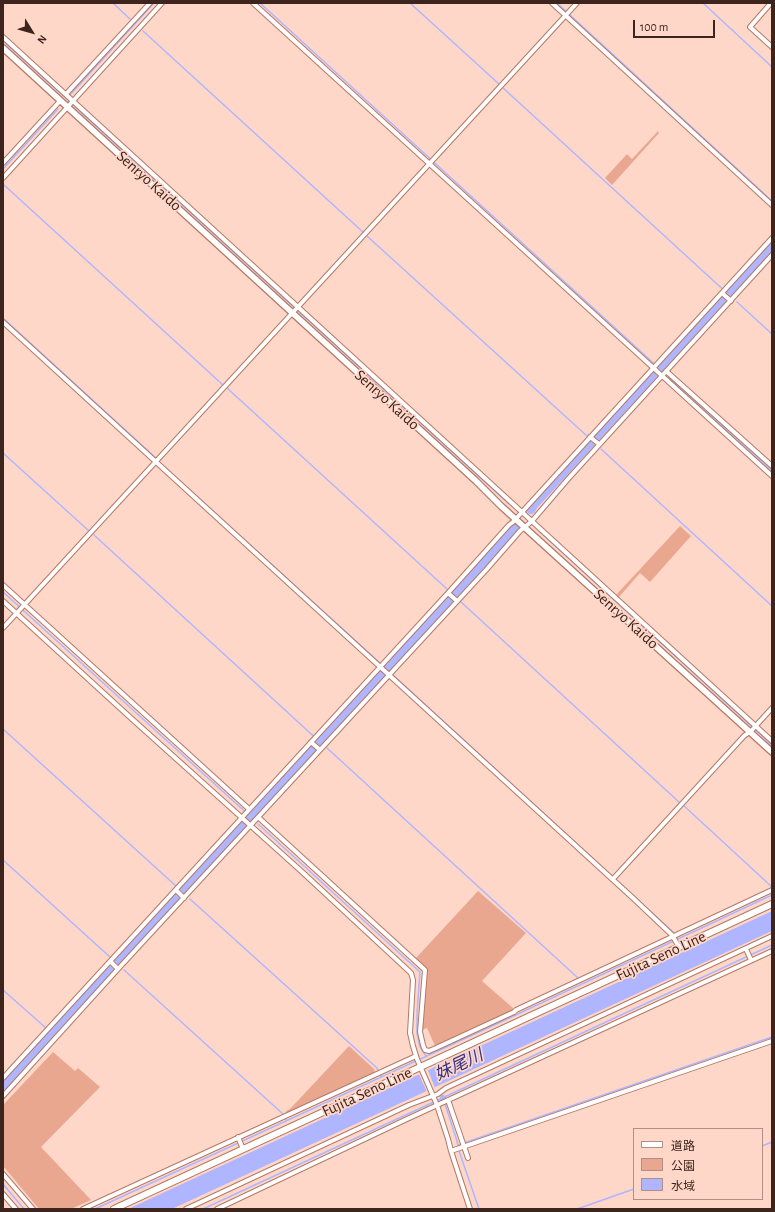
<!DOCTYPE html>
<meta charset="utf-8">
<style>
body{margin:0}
#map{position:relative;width:775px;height:1212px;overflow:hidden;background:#ffd7c9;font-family:"Alegreya Sans","Noto Sans JP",sans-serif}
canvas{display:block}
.frame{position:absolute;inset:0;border:4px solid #3d241c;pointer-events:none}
.legend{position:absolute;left:633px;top:1128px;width:130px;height:72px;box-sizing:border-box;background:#ffd7c9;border:1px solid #b18f84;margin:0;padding:5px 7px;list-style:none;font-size:12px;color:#3d241c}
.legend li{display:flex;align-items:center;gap:8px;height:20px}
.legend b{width:20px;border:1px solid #b18f84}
.north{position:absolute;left:12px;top:12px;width:40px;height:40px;-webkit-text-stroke:3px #ffd7c9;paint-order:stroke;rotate:127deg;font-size:11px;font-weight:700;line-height:16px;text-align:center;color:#3d241c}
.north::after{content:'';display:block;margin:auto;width:14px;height:18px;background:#3d241c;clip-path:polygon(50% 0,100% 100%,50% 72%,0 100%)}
.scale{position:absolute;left:633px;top:20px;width:82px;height:18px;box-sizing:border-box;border:2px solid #3d241c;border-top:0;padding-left:5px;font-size:12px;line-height:14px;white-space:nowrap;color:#3d241c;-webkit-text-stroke:3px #ffd7c9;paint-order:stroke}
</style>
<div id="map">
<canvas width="775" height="1212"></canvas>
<div class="frame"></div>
<ul class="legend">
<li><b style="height:5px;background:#fff"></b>道路</li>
<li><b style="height:11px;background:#eaa78f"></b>公園</li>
<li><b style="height:11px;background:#b0b5ff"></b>水域</li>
</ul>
<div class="north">N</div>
<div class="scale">100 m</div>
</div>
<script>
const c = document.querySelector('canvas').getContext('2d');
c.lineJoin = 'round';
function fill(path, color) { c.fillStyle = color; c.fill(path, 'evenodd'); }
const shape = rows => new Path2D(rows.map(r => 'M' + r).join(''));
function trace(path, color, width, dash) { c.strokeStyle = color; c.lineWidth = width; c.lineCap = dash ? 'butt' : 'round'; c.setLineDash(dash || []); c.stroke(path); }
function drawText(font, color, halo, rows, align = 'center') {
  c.font = font + ' "Alegreya Sans","Noto Sans JP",sans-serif'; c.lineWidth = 3.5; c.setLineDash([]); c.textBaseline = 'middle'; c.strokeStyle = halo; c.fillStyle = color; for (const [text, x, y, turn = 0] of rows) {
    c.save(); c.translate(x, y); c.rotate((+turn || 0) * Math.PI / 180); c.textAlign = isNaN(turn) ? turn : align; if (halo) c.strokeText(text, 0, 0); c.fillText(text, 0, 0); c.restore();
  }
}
const green = shape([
 [658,131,659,133,612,185,605,178,627,154,632,159],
 [680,526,691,536,650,582,640,573,619,597,616,595],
 [478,891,526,933,482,981,513,1008,513,1011,436,1048,427,1028,422,1030,427,971,426,968,416,958],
 [349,1046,374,1069,375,1073,285,1114,286,1111,290,1109],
 [53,1052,75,1071,78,1068,100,1087,41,1147,91,1200,71,1209,39,1209,3,1166,3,1105]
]);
const water = shape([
 [772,911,772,931,172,1209,128,1209]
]);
const pier = shape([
 [427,1068,435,1088,427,1092,418,1072]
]);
const stream = shape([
 [113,3,130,19],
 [260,3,661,370],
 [410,3,499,84],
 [557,3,772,201],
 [703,3,772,67],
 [143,31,364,233],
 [3,41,69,101],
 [502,87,729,295],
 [70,95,154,3],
 [74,106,509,504],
 [3,169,58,109],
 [3,184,223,385],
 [367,236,587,436],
 [737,302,772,334],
 [3,318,157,459],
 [668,377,772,471],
 [227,388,447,589],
 [601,449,772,606],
 [3,453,89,531],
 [159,462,380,663],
 [539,531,772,745],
 [94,535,321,743],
 [3,592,252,818],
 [451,593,455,596],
 [461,602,679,802],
 [384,667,387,670],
 [393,675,612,876],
 [3,729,176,886],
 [327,748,578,978,580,980],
 [683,805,772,887],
 [258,824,420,972,417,1013,417,1033,420,1047,426,1056],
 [3,860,110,957],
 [615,879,673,932],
 [180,889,183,892],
 [190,899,377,1068,381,1076],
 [114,960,118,964],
 [124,970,283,1114,286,1120],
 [3,990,46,1028],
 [445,1104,457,1141,459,1151,479,1209],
 [458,1145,772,1037],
 [762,1146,772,1142],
 [3,1184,24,1209],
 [95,1209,505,1020,772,895],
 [203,1209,772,945],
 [577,1209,634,1189]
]);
const canal = shape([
 [443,1098,443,1099]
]);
const river = shape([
 [531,509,533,505,772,244],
 [3,1085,514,528]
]);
const minor = shape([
 [253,3,772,476],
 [552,3,772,205],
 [771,3,750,27,772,47],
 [3,37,772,741],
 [66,94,150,3],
 [3,163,60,101],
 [3,178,162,3],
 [722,293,731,301],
 [3,322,634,899,672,935,679,947],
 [666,371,772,466],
 [590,437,599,444],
 [3,585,249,809],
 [448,593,457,601],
 [3,601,132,719,300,870,411,973,413,980,410,1033,413,1046,417,1059,437,1105,448,1139,451,1151,470,1209],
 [3,628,577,3],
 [311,742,320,750],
 [258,817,425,970,420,1032,423,1045,425,1050,429,1051,436,1048,514,1012,516,1010,772,890],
 [613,879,744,736,752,730,772,708],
 [176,890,184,898],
 [746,949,751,960],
 [111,962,118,969],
 [3,1078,448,593,509,525,513,522,772,238],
 [3,1096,118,969,486,570,520,531,532,521,568,479,772,255],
 [448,1100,468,1158],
 [238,1137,243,1149],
 [451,1151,772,1041],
 [3,1174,33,1209],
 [3,1194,16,1209],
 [83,1209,416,1056],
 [186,1209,409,1105,438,1094,446,1088,772,936],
 [217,1209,407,1119,772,951]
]);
const tertiary = shape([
 [3,48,476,481,501,506,772,752]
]);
const secondary = shape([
 [114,1209,772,904]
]);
const streetNames = [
 ["Senryo Kaido",149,181,42],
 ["Senryo Kaido",387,400,42],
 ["Senryo Kaido",626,619,42],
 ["Fujita Seno Line",661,956,-25],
 ["Fujita Seno Line",367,1092,-25]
];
const waterNames = [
 ["妹尾川",459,1065,-25]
];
fill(green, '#eaa78f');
fill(water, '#b0b5ff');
fill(pier, '#ffd7c9');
trace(stream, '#b0b5ff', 1.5);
trace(canal, '#b0b5ff', 6);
trace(river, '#b0b5ff', 10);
trace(minor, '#b47964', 6);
trace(tertiary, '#b47964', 8);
trace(secondary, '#b47964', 8);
trace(minor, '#fff', 4);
trace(tertiary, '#fff', 5.5);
trace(secondary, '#fff', 6);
drawText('16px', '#3d241c', '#ffd7c9', streetNames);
drawText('italic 17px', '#373285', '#ffd7c9', waterNames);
</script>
